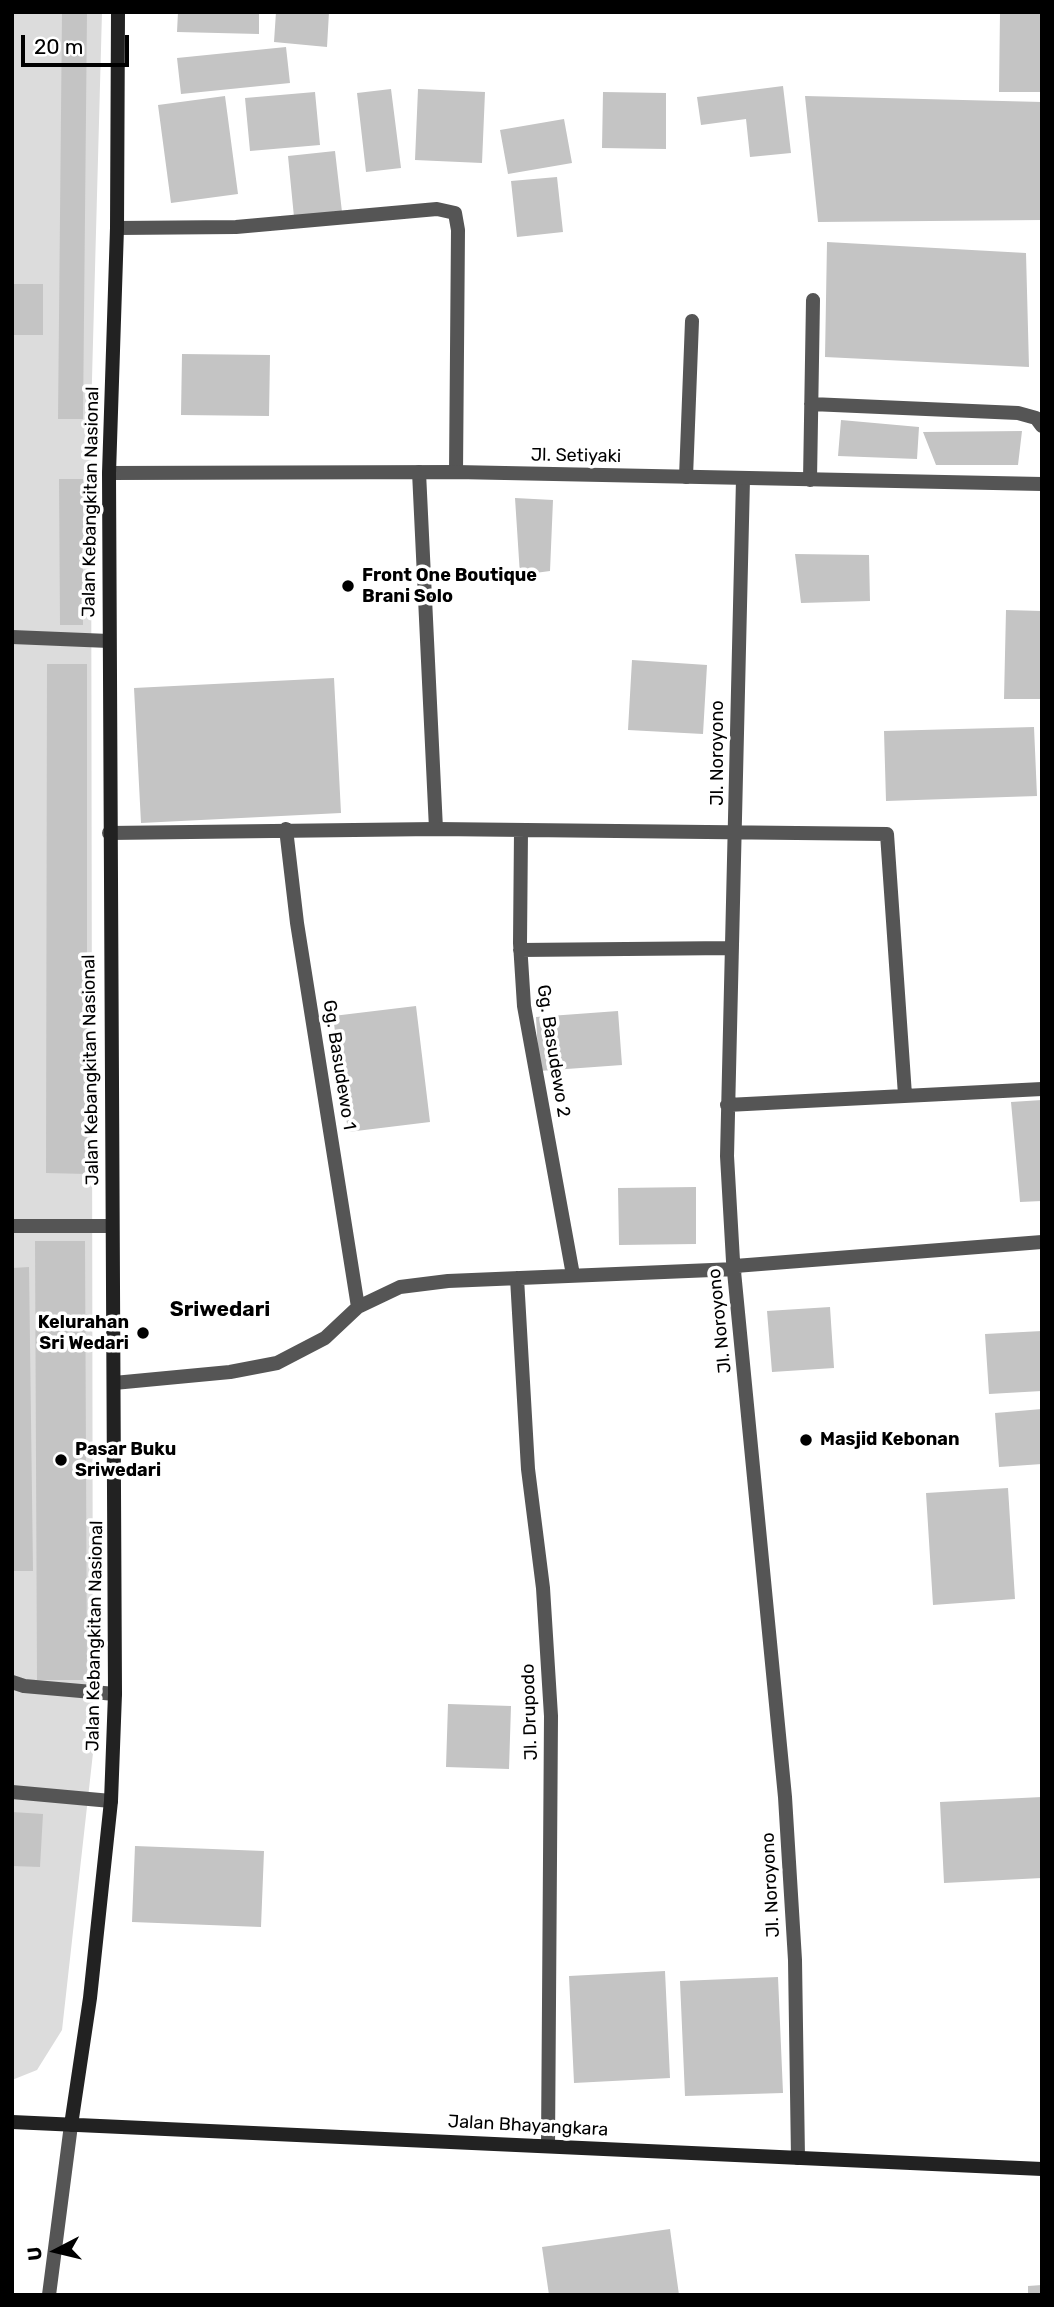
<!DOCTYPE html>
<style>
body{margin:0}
#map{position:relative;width:1054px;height:2307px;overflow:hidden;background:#fff;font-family:Rubik,sans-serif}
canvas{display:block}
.frame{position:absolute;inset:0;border:14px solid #000;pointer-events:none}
.north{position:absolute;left:21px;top:2216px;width:70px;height:70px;-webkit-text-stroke:5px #fff;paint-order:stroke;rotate:263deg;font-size:19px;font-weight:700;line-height:28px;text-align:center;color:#000}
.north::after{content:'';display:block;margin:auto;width:24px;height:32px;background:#000;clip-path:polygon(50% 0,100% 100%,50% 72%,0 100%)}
.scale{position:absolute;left:21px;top:35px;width:108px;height:32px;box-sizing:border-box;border:4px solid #000;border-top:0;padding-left:9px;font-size:21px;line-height:24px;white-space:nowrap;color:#000;-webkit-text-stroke:5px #fff;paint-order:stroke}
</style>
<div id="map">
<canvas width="1054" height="2307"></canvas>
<div class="frame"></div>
<div class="north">U</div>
<div class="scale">20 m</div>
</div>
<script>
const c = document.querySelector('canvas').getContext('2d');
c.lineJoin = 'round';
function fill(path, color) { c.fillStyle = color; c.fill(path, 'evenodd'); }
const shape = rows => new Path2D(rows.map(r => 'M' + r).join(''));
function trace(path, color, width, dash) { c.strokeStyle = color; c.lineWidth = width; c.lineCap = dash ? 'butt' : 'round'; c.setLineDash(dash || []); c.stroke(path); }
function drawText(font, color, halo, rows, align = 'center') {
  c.font = font + ' Rubik,sans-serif'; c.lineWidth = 7; c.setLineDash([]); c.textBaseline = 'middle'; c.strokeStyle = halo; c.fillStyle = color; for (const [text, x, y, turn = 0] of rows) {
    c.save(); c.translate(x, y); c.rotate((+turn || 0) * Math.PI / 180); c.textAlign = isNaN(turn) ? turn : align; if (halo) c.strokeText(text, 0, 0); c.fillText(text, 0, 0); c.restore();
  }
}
const green = shape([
 [12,12,102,12,91,415,93,1753,62,2030,37,2070,12,2080]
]);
const building = shape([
 [62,12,87,12,83,419,58,419],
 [178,12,259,12,259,34,177,32],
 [276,12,329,12,327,47,274,42],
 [1000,12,1042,12,1042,92,999,92],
 [286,47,290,83,181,94,177,58],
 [783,86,791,153,750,157,746,119,701,125,697,97],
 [391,89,401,168,366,172,357,93],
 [418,89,485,92,482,163,415,160],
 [315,92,320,145,250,151,245,98],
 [603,92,666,93,666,149,602,148],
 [225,96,238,194,171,203,158,105],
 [805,96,1042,102,1042,220,818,222],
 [564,119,572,163,508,174,500,130],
 [335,151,342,212,294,217,288,156],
 [557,177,563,232,517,237,511,181],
 [827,242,1026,253,1029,367,825,357],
 [12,284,43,284,43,335,12,335],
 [182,354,270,355,269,416,181,415],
 [841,420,919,427,917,459,838,456],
 [1022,431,1018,465,936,465,923,432],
 [59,479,83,479,83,625,60,625],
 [515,498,553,500,550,571,520,575],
 [795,554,869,555,870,601,801,603],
 [1006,610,1042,611,1042,699,1004,699],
 [632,660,707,665,703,734,628,730],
 [47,664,87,664,87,1174,46,1173],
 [334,678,341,813,141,823,134,688],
 [1034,727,1037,796,886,801,884,731],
 [416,1006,430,1122,348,1132,333,1016],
 [618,1011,622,1065,539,1071,536,1017],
 [1042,1100,1042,1201,1020,1202,1011,1102],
 [696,1187,696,1244,619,1245,618,1188],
 [35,1241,85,1241,87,1680,37,1680],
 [29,1267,33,1571,12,1571,12,1268],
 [830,1307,834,1368,772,1372,767,1311],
 [1042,1331,1042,1391,989,1394,985,1334],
 [1042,1409,1042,1464,999,1467,995,1413],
 [1008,1488,1015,1599,933,1605,926,1493],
 [448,1704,511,1706,509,1769,446,1767],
 [1042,1797,1042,1878,944,1883,940,1802],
 [12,1812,43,1814,40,1867,12,1866],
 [135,1846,264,1851,261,1927,132,1922],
 [665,1971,670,2078,574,2083,569,1976],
 [778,1977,783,2093,685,2096,680,1981],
 [670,2229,679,2295,549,2295,542,2247],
 [1042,2285,1042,2295,1028,2295,1028,2286]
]);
const service = shape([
 [811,404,1018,413,1036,418,1042,426],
 [419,472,436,829],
 [686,477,692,321],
 [810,480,813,300],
 [12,637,109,641],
 [12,1226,112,1226],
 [12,1682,24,1686,115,1694],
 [12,1792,111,1801]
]);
const minor = shape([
 [117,228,236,227,437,209,455,213,458,230,456,472],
 [743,479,727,1156,733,1261,785,1797,795,1960,798,2158],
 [286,829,297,923,358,1307],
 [521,831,520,943,524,1006,573,1275],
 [109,833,436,829,887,834,905,1095],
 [520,950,732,948],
 [727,1105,1042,1089],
 [735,1266,1042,1242],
 [517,1278,528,1469,543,1588,551,1716,548,2146],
 [114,1383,230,1372,277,1363,325,1338,358,1307,400,1287,448,1281,736,1269],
 [49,2295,71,2125]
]);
const tertiary = shape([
 [109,473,456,472,1042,484]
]);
const secondary = shape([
 [12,2122,1042,2169],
 [71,2125,90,1998,111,1801,115,1694,109,473,117,228,118,12]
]);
const markers = [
 [348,586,7,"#000"],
 [143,1333,7,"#000"],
 [806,1440,7,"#000"],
 [61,1460,7,"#000"]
];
const streetNames = [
 ["Jl. Setiyaki",576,456,1],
 ["Jalan Kebangkitan Nasional",91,502,-89],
 ["Jl. Noroyono",718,753,-90],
 ["Gg. Basudewo 2",553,1051,81],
 ["Gg. Basudewo 1",339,1065,81],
 ["Jalan Kebangkitan Nasional",91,1070,-91],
 ["Jl. Noroyono",720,1321,-96],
 ["Jalan Kebangkitan Nasional",95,1636,-89],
 ["Jl. Drupodo",530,1712,-92],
 ["Jl. Noroyono",771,1885,-93],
 ["Jalan Bhayangkara",528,2126,3]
];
const poiNames = [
 ["Front One Boutique",362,576],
 ["Brani Solo",362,597],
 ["Kelurahan",129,1323,"right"],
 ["Sri Wedari",129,1344,"right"],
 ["Masjid Kebonan",820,1440],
 ["Pasar Buku",75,1450],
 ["Sriwedari",75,1471]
];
const quarterNames = [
 ["Sriwedari",220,1310]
];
fill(green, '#dcdcdc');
fill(building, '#c4c4c4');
trace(service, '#555', 14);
trace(minor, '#555', 14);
trace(tertiary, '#555', 14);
trace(secondary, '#222', 14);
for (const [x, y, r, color] of markers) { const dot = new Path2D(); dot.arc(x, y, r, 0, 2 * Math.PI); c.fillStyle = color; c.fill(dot); trace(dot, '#fff', 2.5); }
drawText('18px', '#000', '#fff', streetNames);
drawText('bold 18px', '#000', '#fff', poiNames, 'left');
drawText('bold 21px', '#000', '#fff', quarterNames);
</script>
